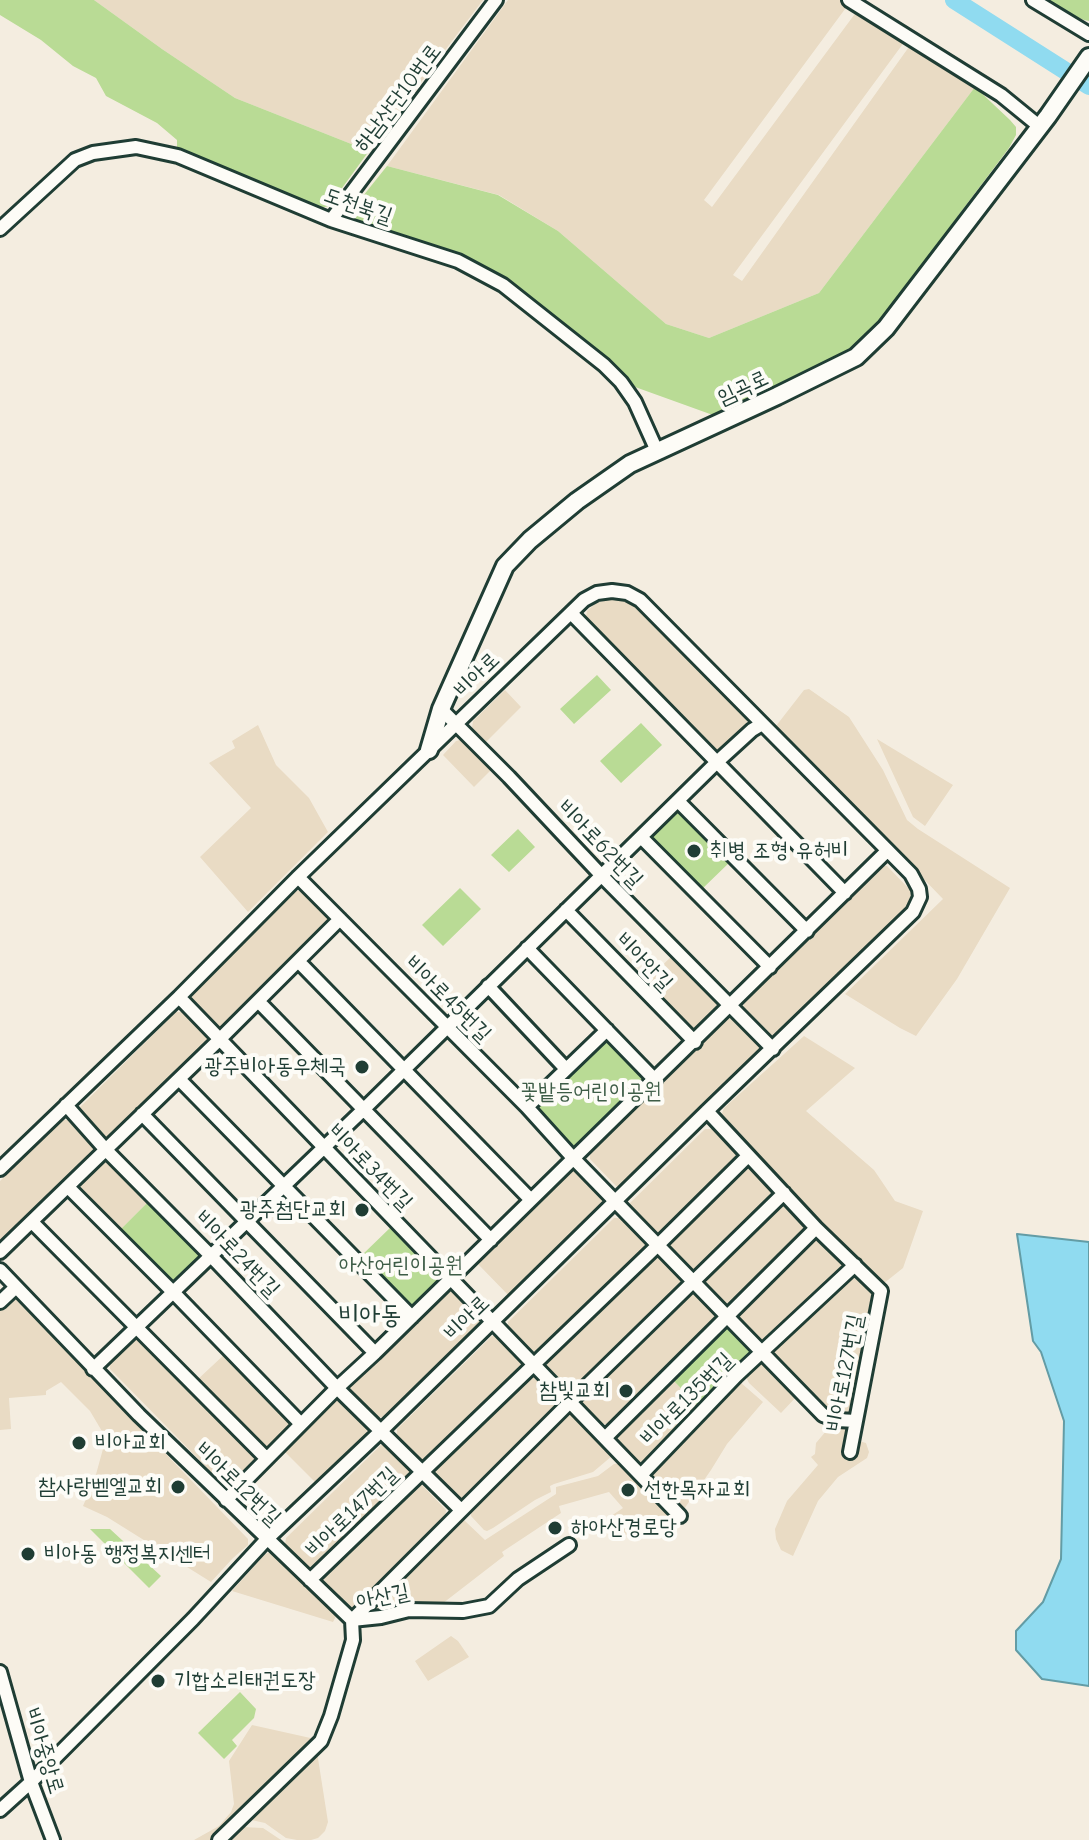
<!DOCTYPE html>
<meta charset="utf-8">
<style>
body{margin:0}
canvas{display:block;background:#f4ede0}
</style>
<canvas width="1089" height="1840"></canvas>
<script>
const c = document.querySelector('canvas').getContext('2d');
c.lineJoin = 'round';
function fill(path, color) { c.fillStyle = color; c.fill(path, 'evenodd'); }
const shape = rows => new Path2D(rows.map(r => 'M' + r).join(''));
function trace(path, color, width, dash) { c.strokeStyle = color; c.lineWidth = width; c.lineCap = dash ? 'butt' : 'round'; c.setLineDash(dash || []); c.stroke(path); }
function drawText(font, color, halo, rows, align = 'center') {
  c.font = font + ' "Comic Neue","Poor Story",sans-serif'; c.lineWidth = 8; c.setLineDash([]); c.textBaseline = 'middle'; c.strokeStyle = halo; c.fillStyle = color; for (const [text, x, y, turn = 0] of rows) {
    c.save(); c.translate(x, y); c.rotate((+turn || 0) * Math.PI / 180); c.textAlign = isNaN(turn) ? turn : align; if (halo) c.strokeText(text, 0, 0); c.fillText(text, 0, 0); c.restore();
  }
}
const built = shape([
 [94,0,483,0,369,151,235,98,162,49],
 [508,0,840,0,848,5,704,200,712,207,857,11,905,41,733,275,742,281,911,44,975,87,819,293,709,338,666,324,558,231,499,195,387,166],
 [607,600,623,600,634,603,747,719,747,729,722,752,714,751,586,617,587,611,596,603],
 [809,689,849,717,883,770,907,820,918,829,1010,888,957,979,916,1036,900,1028,845,994,943,899,776,726,804,690],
 [505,690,521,707,486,742,472,728,473,721],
 [258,725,276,765,309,798,328,832,248,912,200,857,251,808,209,763,235,748,232,741],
 [464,739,492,769,474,787,443,755,456,741],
 [877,739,953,785,925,826,913,817],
 [881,866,887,866,914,894,914,903,779,1035,770,1035,744,1009,743,1001],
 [296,891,305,891,329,917,330,924,224,1027,215,1026,192,1003,192,995],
 [675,953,720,999,721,1010,699,1032,690,1032,643,984],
 [176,1012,185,1012,210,1038,211,1043,108,1139,104,1138,80,1114,80,1107],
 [729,1016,733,1016,761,1044,760,1054,625,1186,616,1186,590,1159,590,1152],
 [804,1036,855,1068,806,1111,874,1170,895,1201,923,1211,903,1268,883,1284,865,1269,720,1119,724,1108],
 [62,1120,72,1120,97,1146,97,1152,0,1246,0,1181],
 [705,1129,715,1129,736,1150,736,1159,661,1232,654,1233,630,1209,630,1203],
 [103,1160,111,1160,149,1201,119,1231,81,1192,80,1182],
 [741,1168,751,1168,772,1189,772,1197,697,1271,690,1271,666,1247,666,1242],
 [571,1170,575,1170,603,1199,603,1208,511,1298,477,1263],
 [776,1204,786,1204,807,1225,807,1232,731,1307,725,1307,701,1283,701,1278],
 [614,1218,625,1218,646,1240,646,1248,540,1352,531,1352,508,1329,508,1322],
 [812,1238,822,1238,843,1259,843,1266,766,1342,761,1342,737,1318,737,1312],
 [654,1256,661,1256,682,1277,682,1284,574,1392,567,1392,547,1371,547,1363],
 [853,1273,858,1274,878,1296,853,1415,830,1413,773,1354,773,1348],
 [446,1291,455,1291,480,1317,480,1327,385,1417,375,1417,350,1390,350,1383],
 [690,1292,697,1292,717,1311,717,1319,609,1424,600,1424,582,1406,583,1396],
 [16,1299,248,1539,248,1545,233,1558,211,1582,107,1517,83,1506,95,1478,106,1438,90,1411,61,1382,46,1391,46,1395,9,1398,11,1429,0,1430,0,1309,9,1300],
 [492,1336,498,1336,522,1361,522,1368,427,1461,420,1461,397,1437,397,1429],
 [135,1339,141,1339,254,1456,255,1462,231,1485,224,1485,110,1369,110,1363],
 [227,1352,292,1419,293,1426,269,1449,262,1449,196,1381],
 [759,1362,768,1363,798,1395,781,1413,749,1383,746,1377],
 [529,1376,537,1376,559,1399,559,1408,464,1500,456,1500,434,1478,434,1469],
 [671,1378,700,1408,645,1463,635,1463,614,1441,615,1433],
 [736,1382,740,1382,763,1402,727,1444,711,1470,682,1512,649,1480,655,1468],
 [333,1400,341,1400,367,1426,367,1435,317,1484,283,1450],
 [567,1413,576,1414,610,1449,612,1456,593,1472,554,1484,550,1486,551,1492,535,1500,493,1528,487,1531,484,1530,471,1516,471,1506],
 [832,1424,845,1426,852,1455,856,1455,859,1441,866,1443,869,1452,867,1458,838,1477,818,1501,793,1556,781,1550,776,1539,775,1529,787,1501,818,1465,811,1457,815,1454,816,1443],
 [381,1445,387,1445,410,1470,410,1477,316,1569,309,1569,285,1545,286,1538],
 [625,1463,676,1518,664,1534,656,1538,646,1538,613,1533,611,1516,623,1508,609,1492,559,1506,561,1513,502,1552,504,1556,438,1607,412,1604,363,1614,457,1520,464,1520,485,1540,556,1494,556,1487,598,1476,614,1464],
 [416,1485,422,1485,446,1510,445,1517,351,1609,344,1609,321,1585,321,1578],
 [271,1552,335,1612,336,1616,333,1622,232,1591,265,1554],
 [451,1636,458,1641,469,1657,428,1681,415,1661],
 [252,1725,315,1739,215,1840,194,1840,219,1826,231,1812,234,1804,229,1761],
 [317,1752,328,1822,325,1831,318,1838,311,1840,297,1840,286,1838,265,1823,247,1819],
 [242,1827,263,1828,281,1840,226,1840]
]);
const green = shape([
 [0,0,94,0,162,49,235,98,369,151,329,206,321,208,208,166,181,153,177,148,177,140,157,123,106,96,96,78,73,66,41,40,0,15],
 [1045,0,1089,0,1089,21,1084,20,1054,7],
 [975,87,1010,120,1016,127,1016,135,1009,148,960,213,897,302,873,332,854,350,720,415,710,414,624,383,496,280,343,221,387,166,498,195,558,231,666,324,709,338,819,293],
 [597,675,611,690,574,724,560,709],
 [641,723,662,745,621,783,600,761],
 [676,812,684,812,732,860,701,890,653,843,653,834],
 [518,829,535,847,509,872,491,855],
 [460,888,481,909,443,946,422,925],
 [602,1041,610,1041,642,1073,642,1080,577,1145,572,1145,539,1111,539,1104],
 [149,1201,198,1252,199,1258,175,1281,167,1280,119,1231],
 [393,1225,441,1275,441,1284,417,1307,409,1306,360,1257],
 [723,1326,731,1327,752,1348,752,1356,700,1408,671,1378],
 [90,1529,110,1529,161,1576,149,1588],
 [240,1692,256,1709,254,1718,232,1740,237,1746,224,1759,198,1733]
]);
const water = shape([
 [1017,1234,1089,1242,1089,1686,1042,1679,1016,1650,1016,1631,1043,1602,1061,1559,1064,1421,1041,1352,1033,1341,1017,1234]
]);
const river = shape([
 [954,0,1089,86]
]);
const minor = shape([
 [849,0,1001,95,1039,126],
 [1033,0,1089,34],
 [331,220,496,0],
 [0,229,75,160,93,153,136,147,178,156,331,220,458,261,503,285,604,365,621,382,635,402,657,451],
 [571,613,845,893],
 [441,709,509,777,601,875,773,1049],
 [678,801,807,931],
 [641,837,770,967],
 [298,877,527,1107,574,1159,823,1415,837,1420,856,1421],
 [566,910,695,1042],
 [527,948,655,1080],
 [299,962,531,1200],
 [488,986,566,1069],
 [179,997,680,1516],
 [258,1001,491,1240],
 [179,1079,412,1317],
 [66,1105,106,1150,211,1256,337,1388,461,1510],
 [527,1107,607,1030],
 [707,1111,816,1228,881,1291,850,1452],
 [142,1114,375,1353],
 [0,1169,179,997,298,877,584,600,597,593,612,591,627,593,640,600,911,874,919,889,920,897,913,912,707,1111,381,1431,267,1539,193,1619,31,1782,0,1810],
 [68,1187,173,1292,301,1424],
 [32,1222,266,1458],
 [0,1252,219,1040,340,919],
 [0,1270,139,1415,352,1620],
 [0,1302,16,1287],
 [93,1369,364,1109,717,762,752,730,762,724],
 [605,1438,816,1228],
 [641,1475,736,1376,855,1265],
 [226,1500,337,1388,375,1353,887,851],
 [310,1580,658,1245,748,1156],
 [352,1620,570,1402,784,1193],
 [352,1620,381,1617,409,1610,463,1611,489,1606,518,1579,569,1545],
 [0,1672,31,1782,53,1840],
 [219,1840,321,1741,331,1716,353,1640,352,1620]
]);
const major = shape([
 [429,750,441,709,505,566,530,540,577,501,630,464,777,396,856,357,886,328,1048,116,1089,57]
]);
const markers = [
 [694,851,8,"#1f3d34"],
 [362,1067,8,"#1f3d34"],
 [362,1210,8,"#1f3d34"],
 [626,1391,8,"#1f3d34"],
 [79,1443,8,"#1f3d34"],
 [178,1487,8,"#1f3d34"],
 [628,1490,8,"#1f3d34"],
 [555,1528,8,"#1f3d34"],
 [28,1554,8,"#1f3d34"],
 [158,1681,8,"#1f3d34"]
];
const streetNames = [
 ["하남산단10번로",398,98,-53],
 ["도천북길",358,206,19],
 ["임곡로",743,388,-25],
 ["비아로",477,675,-44],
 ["비아로62번길",600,844,46],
 ["비아안길",644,962,46],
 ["비아로45번길",448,999,45],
 ["비아로34번길",370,1167,46],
 ["비아로24번길",237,1254,46],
 ["비아로",467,1318,-44],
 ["비아로127번길",845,1373,-79],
 ["비아로135번길",687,1399,-45],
 ["비아로12번길",238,1484,44],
 ["비아로147번길",352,1512,-44],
 ["아산길",383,1597,-12],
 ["비아중앙로",44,1751,73]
];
const poiNames = [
 ["취병 조형 유허비",710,851],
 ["광주비아동우체국",346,1067,"right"],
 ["광주첨단교회",346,1210,"right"],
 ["참빛교회",610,1391,"right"],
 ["비아교회",95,1443],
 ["참사랑벧엘교회",162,1487,"right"],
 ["선한목자교회",644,1490],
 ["하아산경로당",571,1528],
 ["비아동 행정복지센터",44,1554],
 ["기합소리태권도장",174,1681]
];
const parkNames = [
 ["꽃밭등어린이공원",591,1092],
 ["아산어린이공원",401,1266]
];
const quarterNames = [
 ["비아동",370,1316]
];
fill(built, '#e9dbc4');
fill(green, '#b9db95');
fill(water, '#90dbf0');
trace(water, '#639ca5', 2);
trace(river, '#90dbf0', 18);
trace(minor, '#1f3d34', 18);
trace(major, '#1f3d34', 22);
trace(minor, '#fdfcf7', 12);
trace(major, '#fdfcf7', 16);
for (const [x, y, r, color] of markers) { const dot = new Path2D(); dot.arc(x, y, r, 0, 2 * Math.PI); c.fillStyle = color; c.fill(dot); trace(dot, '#fdfcf7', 3); }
drawText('22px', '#1f3d34', '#fdfcf7', streetNames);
drawText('22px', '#1f3d34', '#fdfcf7', poiNames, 'left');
drawText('22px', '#3e5d47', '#fdfcf7', parkNames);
drawText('26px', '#1f3d34', '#fdfcf7', quarterNames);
</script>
